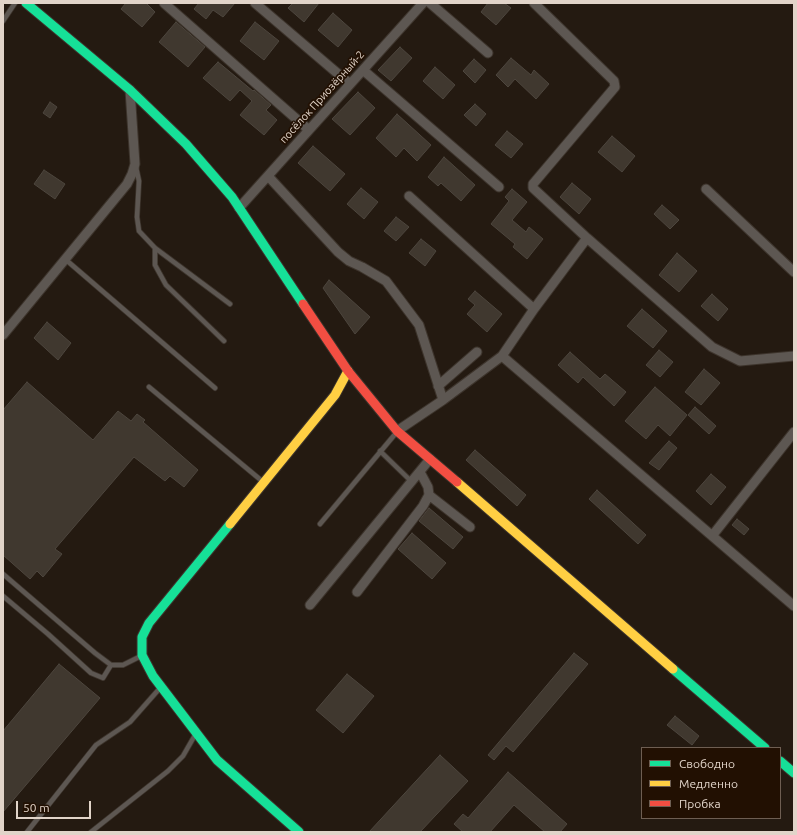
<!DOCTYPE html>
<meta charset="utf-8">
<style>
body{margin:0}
#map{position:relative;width:797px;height:835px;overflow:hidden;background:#241a11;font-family:Ubuntu,sans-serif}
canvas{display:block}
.frame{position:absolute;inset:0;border:4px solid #e1d4c9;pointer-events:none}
.legend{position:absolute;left:641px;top:747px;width:140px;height:72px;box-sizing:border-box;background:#221002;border:1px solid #6e5e52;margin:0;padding:5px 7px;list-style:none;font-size:12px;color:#e1d4c9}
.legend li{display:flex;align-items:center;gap:8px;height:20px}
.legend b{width:20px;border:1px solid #6e5e52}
.scale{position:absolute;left:16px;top:801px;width:75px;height:18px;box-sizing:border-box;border:2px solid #e1d4c9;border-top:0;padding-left:5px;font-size:12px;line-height:14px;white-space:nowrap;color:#e1d4c9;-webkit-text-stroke:3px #221002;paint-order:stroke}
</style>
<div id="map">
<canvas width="797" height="835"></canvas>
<div class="frame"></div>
<ul class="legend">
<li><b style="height:5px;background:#16e098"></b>Свободно</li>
<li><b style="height:5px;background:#ffcf43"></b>Медленно</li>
<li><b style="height:5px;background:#f24e42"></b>Пробка</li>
</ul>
<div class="scale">50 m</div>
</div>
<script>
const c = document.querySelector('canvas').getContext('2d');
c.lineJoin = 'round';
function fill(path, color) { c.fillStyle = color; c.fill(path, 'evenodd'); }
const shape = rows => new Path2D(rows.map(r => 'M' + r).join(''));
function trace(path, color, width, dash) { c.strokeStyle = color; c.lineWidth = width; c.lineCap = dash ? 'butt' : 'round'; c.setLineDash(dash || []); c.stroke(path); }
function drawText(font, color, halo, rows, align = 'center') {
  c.font = font + ' Ubuntu,sans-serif'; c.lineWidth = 3.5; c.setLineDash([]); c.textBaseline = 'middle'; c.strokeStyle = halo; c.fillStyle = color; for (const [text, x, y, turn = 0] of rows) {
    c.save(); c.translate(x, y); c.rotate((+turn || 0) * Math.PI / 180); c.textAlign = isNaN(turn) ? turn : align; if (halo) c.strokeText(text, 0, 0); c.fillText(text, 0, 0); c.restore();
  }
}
const building = shape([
 [126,3,146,3,155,12,142,27,121,9,126,3],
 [199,3,235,3,223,17,213,10,206,19,194,9,199,3],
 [293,3,319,3,304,22,288,8,293,3],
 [488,3,504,3,511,8,496,25,481,12,488,3],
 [333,13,352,30,338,47,318,30,333,13],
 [176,22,205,47,188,67,159,42,176,22],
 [255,22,279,41,264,60,240,41,255,22],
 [400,47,412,58,391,81,378,70,400,47],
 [511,58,531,75,534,70,549,84,536,99,515,79,508,87,496,75,511,58],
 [474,59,486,70,475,83,463,71,474,59],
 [218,62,253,91,254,90,271,105,266,110,277,120,264,135,240,115,252,101,240,90,230,101,203,78,218,62],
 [435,67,455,85,443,99,423,81,435,67],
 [358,92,375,108,350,135,332,119,358,92],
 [50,102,57,107,50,118,43,113,50,102],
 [475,104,486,114,476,126,464,115,475,104],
 [397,114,431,145,417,161,404,148,396,157,376,138,397,114],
 [507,131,523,144,511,158,495,145,507,131],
 [612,136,635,156,622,172,598,152,612,136],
 [313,146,345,174,330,191,298,163,313,146],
 [444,157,475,185,461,201,441,183,438,186,428,177,444,157],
 [44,170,65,184,55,199,34,184,44,170],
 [572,183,591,199,579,214,560,197,572,183],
 [361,188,378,202,364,219,347,204,361,188],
 [512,189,527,202,512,220,526,232,529,227,543,239,527,259,513,247,515,244,491,224,509,201,505,197,512,189],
 [662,205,679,220,670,229,654,214,662,205],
 [396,217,409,227,396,241,384,231,396,217],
 [421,239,436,251,425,266,409,253,421,239],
 [677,253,697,271,679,292,659,275,677,253],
 [329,280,370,317,355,334,323,288,329,280],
 [475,291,502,314,487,332,467,314,475,305,468,299,475,291],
 [712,294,728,309,718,321,701,306,712,294],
 [642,309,667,331,653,348,627,326,642,309],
 [47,322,71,343,58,360,34,338,47,322],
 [659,350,673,362,660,377,646,365,659,350],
 [570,352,600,379,605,374,626,392,614,406,583,377,578,383,558,365,570,352],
 [704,369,720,383,701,405,685,392,704,369],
 [27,382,93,440,118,411,131,421,137,414,145,420,143,422,198,470,184,487,170,476,165,481,134,457,55,549,62,554,43,577,37,571,30,579,3,555,3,410,27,382],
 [655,387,687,415,670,436,658,425,646,439,625,421,655,387],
 [695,407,716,426,709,434,688,415,695,407],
 [669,441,677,448,659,470,649,463,669,441],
 [475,450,526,495,517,506,466,460,475,450],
 [711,474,726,487,711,505,696,491,711,474],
 [597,490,646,535,638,544,589,499,597,490],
 [429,508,463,537,453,549,419,521,429,508],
 [737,519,749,529,744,535,732,525,737,519],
 [412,533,446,563,432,579,398,549,412,533],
 [574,653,588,664,513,752,506,746,494,760,488,755,574,653],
 [59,664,100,698,3,812,3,731,59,664],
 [347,674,374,696,343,733,316,710,347,674],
 [675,716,699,736,692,745,667,725,675,716],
 [440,755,468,781,420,832,369,832,440,755],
 [508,772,567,824,560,832,545,832,514,805,490,832,463,832,454,824,463,814,468,818,508,772]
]);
const lane = shape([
 [3,21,15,3],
 [136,167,139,181,137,217,139,231,155,248,230,304],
 [155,248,155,265,166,285,224,341],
 [65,259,215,388],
 [149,387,262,481],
 [380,451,412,482],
 [320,524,396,433],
 [3,574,95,653,111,665,123,665,141,656],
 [3,596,48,634,91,673,103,678,111,665],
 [27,832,96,745,130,722,160,688],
 [91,832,168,771,183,756,195,735]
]);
const street = shape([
 [164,3,309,130],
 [255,3,350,84],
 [430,3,488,53],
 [534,3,614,81,615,87,533,184,533,188,587,238],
 [363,70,499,187],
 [268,176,338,252,349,261,362,267,386,281,419,325,443,400],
 [706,189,794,272],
 [409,196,534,309],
 [239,208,423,3],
 [3,335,127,184,132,174,135,164,130,90],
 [502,356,794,606],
 [438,386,477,352],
 [397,431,443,400,502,356,534,309,587,238,712,347,740,361,794,356],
 [429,495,470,527],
 [712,536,794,432],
 [357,592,423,506,429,495,428,487,420,472],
 [310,605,430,459]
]);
const fast = shape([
 [26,3,130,90,186,144,232,197,303,304],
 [230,524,149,623,142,637,142,655,153,676,217,760,299,832],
 [673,669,765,748],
 [780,761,794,773]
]);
const slow = shape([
 [457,482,673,669],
 [230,524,335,395,348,371]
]);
const jam = shape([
 [303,304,348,371,397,431,457,482]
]);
const streetNames = [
 ["посёлок Приозёрный-2",322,97,-48]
];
fill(building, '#40382f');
trace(building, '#4d463e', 1);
trace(lane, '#3d342c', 6);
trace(street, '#3d342c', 11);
trace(fast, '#3d342c', 11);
trace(slow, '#3d342c', 11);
trace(jam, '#3d342c', 11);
trace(lane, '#5d5752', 4.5);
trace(street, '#5d5752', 9);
trace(fast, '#16e098', 9);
trace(slow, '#ffcf43', 9);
trace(jam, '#f24e42', 9);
drawText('11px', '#e1d4c9', '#221002', streetNames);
</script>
